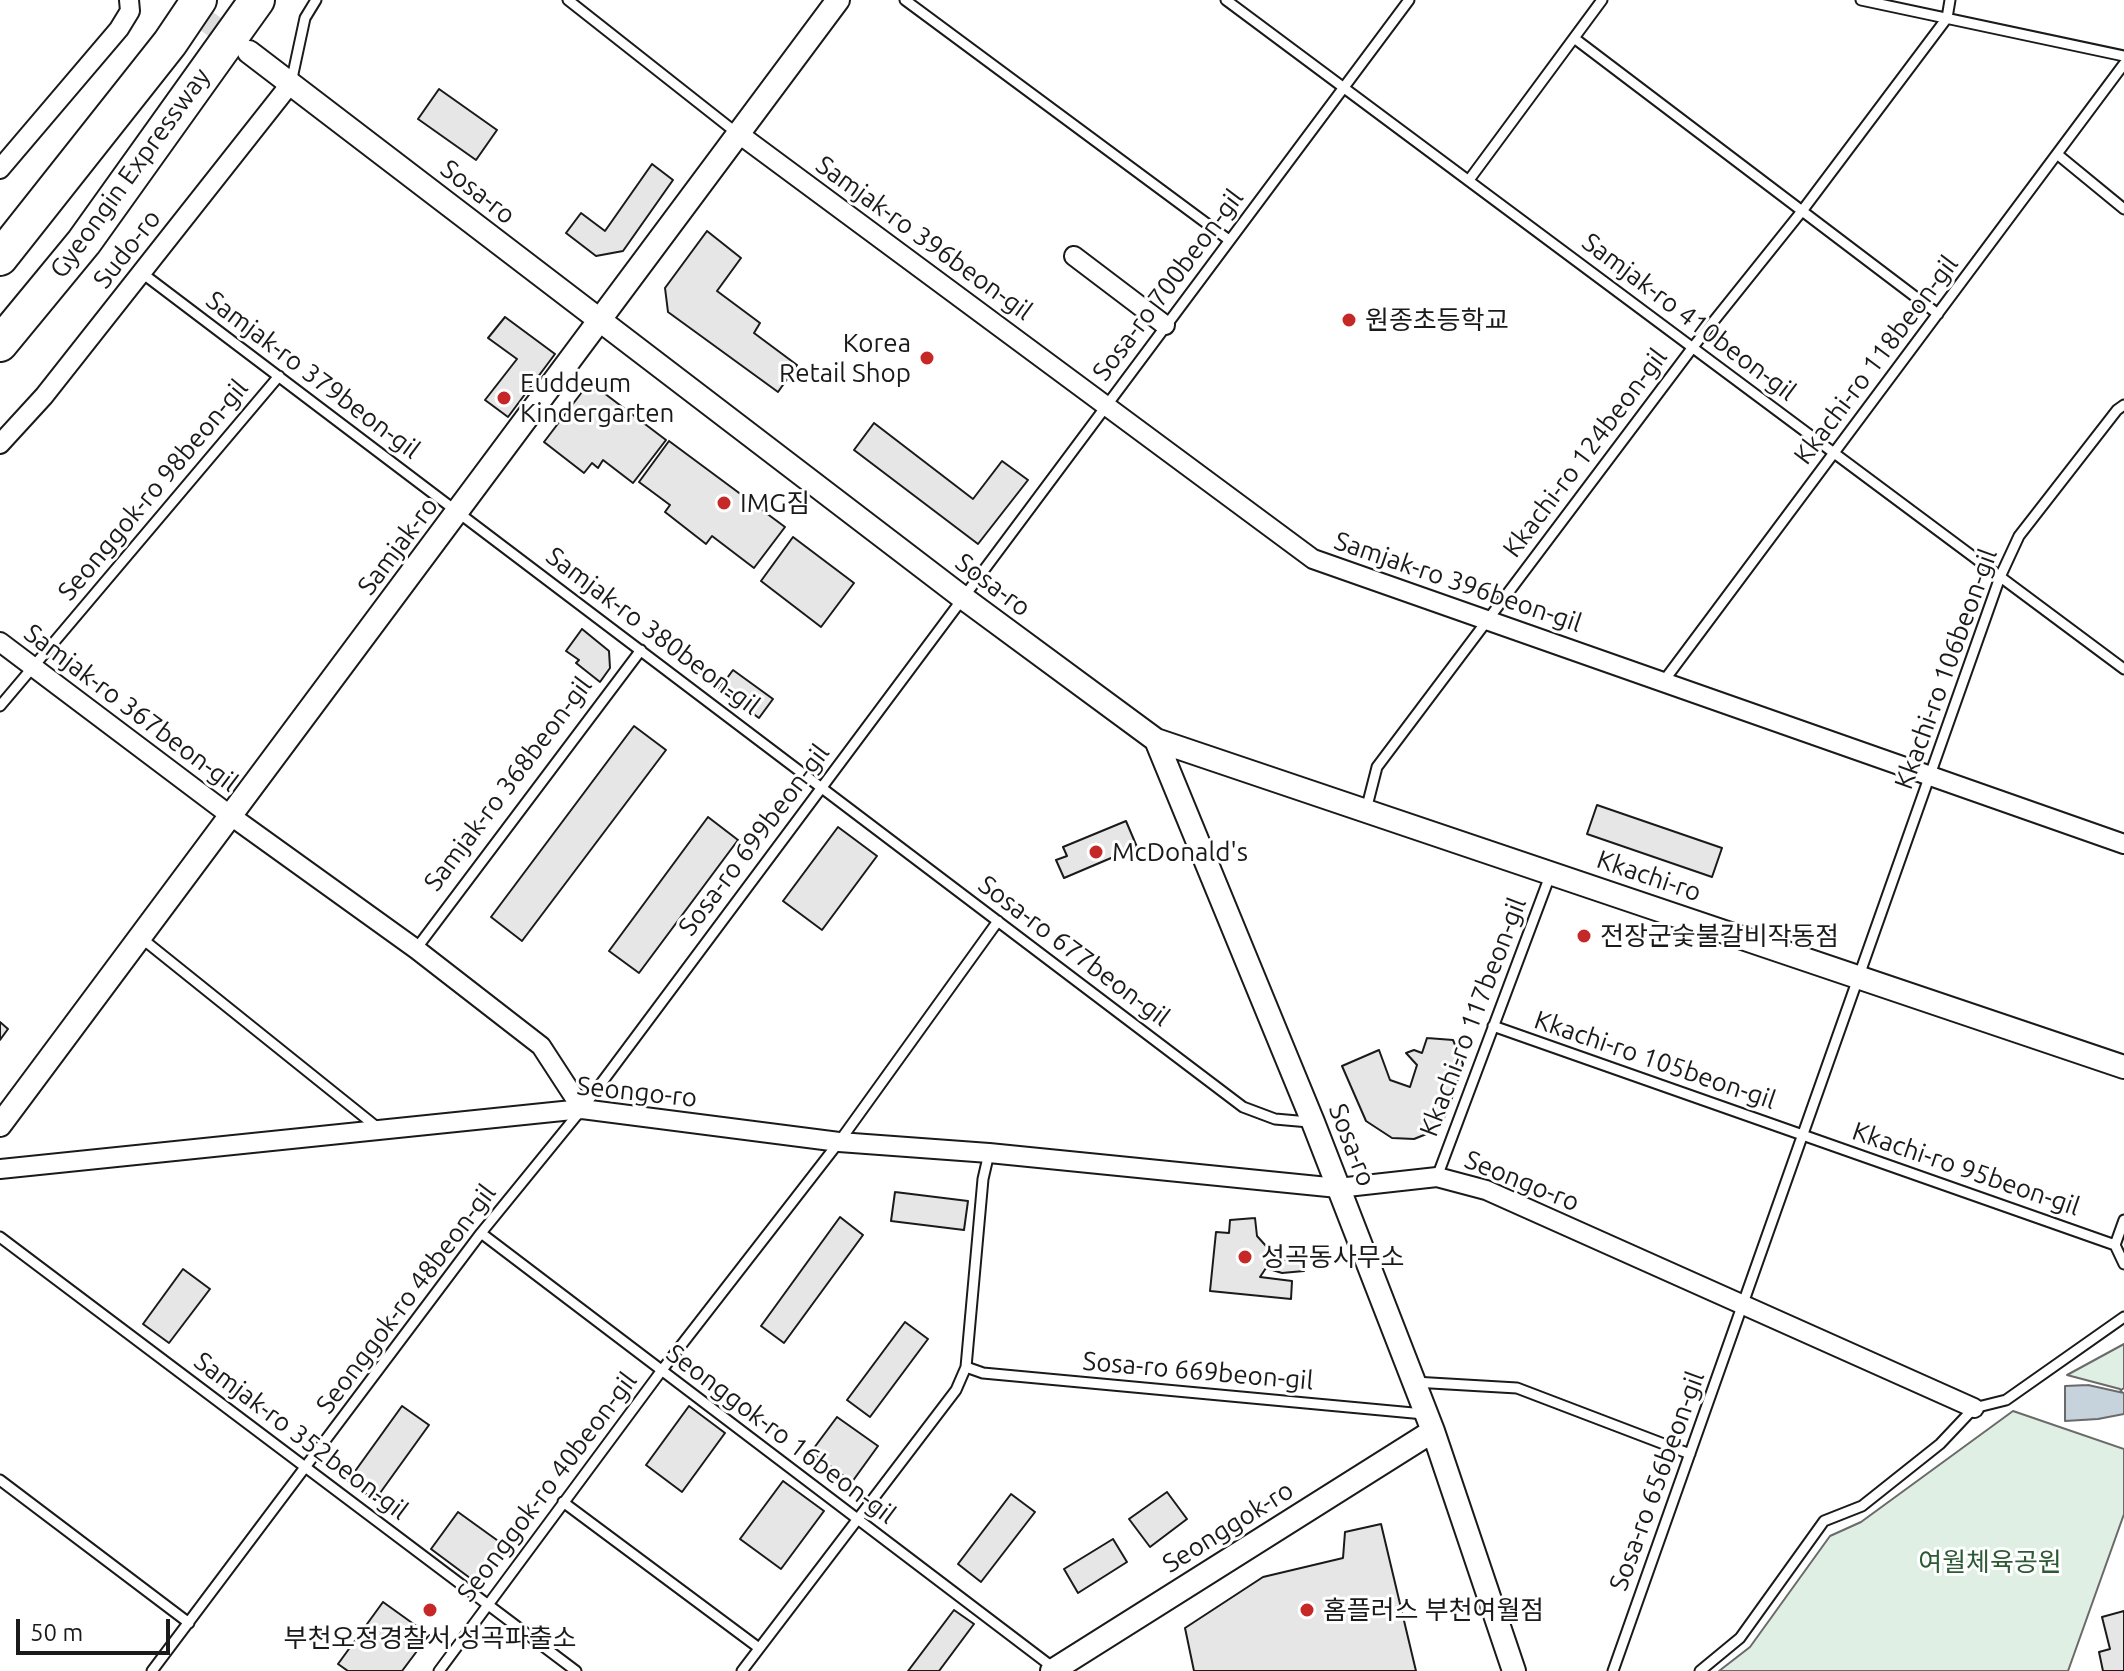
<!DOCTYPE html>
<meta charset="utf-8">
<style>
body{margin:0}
#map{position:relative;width:2124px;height:1671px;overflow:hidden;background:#fff;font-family:Ubuntu,sans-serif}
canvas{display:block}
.scale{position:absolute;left:16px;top:1619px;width:154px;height:36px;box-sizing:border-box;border:4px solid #1a1a1a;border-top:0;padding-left:10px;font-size:24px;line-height:28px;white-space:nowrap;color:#1a1a1a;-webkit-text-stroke:6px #fff;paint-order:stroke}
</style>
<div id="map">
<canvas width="2124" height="1671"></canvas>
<div class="scale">50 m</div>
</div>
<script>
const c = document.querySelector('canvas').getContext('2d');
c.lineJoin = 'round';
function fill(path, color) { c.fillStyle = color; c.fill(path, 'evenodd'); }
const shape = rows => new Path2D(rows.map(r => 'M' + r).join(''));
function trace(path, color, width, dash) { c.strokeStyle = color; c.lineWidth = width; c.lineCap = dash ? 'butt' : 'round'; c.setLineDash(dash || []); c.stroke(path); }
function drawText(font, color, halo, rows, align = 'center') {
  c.font = font + ' Ubuntu,"Noto Sans KR",sans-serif'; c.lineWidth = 6; c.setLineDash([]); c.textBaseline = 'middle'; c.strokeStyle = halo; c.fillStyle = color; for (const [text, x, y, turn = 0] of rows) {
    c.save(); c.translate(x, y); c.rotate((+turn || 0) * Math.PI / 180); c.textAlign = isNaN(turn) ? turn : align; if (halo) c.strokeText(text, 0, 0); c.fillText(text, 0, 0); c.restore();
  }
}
const green = shape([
 [2124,1344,2124,1388,2121,1390,2124,1399,2120,1389,2067,1375,2124,1344],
 [2013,1411,2124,1449,2124,1514,2068,1671,1719,1671,1750,1647,1830,1536,1861,1522,2013,1411]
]);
const water = shape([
 [2088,1385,2124,1393,2124,1414,2098,1419,2065,1421,2065,1386,2088,1385]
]);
const building = shape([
 [439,89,497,130,476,160,418,119,439,89],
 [652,164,673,180,623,251,596,256,566,233,581,213,605,231,652,164],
 [707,231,741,258,717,291,760,323,754,333,797,365,778,392,668,312,665,288,707,231],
 [505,317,555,354,508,417,485,400,517,359,488,338,505,317],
 [600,390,666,440,633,483,603,460,598,468,592,463,584,473,544,442,582,392,600,390],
 [874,423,973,499,1002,461,1028,480,978,544,854,450,874,423],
 [669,441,785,527,754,568,712,536,706,544,665,512,670,505,639,482,669,441],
 [793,537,854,583,821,627,761,581,793,537],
 [582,629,609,651,610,668,600,682,576,663,579,660,566,651,582,629],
 [733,670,773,699,759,718,719,689,733,670],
 [634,726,666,750,522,941,491,917,634,726],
 [1597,805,1722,848,1712,877,1587,834,1597,805],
 [708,817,738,840,639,973,609,951,708,817],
 [1126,821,1137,847,1064,878,1056,860,1067,856,1063,847,1126,821],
 [838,827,877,856,822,930,783,901,838,827],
 [0,1022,8,1029,0,1040,0,1022],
 [1427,1038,1453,1040,1463,1064,1452,1098,1442,1123,1434,1131,1414,1139,1392,1138,1366,1121,1342,1066,1379,1050,1390,1080,1410,1087,1417,1065,1406,1053,1414,1050,1422,1053,1427,1038],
 [895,1192,968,1201,964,1230,891,1221,895,1192],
 [840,1217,863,1235,784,1343,761,1326,840,1217],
 [1255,1218,1257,1236,1275,1256,1279,1259,1303,1260,1304,1271,1282,1273,1266,1268,1260,1277,1292,1281,1291,1299,1210,1291,1216,1232,1229,1233,1230,1220,1255,1218],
 [183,1269,210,1289,169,1343,143,1324,183,1269],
 [905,1322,928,1339,870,1417,847,1400,905,1322],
 [402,1406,429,1425,375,1500,348,1481,402,1406],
 [689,1406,725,1433,682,1492,646,1465,689,1406],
 [837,1417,878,1446,852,1482,811,1452,837,1417],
 [783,1481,824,1511,781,1569,740,1539,783,1481],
 [1167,1492,1187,1519,1150,1547,1129,1519,1167,1492],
 [1011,1494,1035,1512,981,1582,958,1564,1011,1494],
 [458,1512,501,1543,474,1581,431,1549,458,1512],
 [1381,1524,1416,1671,1194,1671,1185,1628,1263,1577,1343,1558,1345,1532,1381,1524],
 [1113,1539,1127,1562,1078,1593,1064,1569,1113,1539],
 [383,1602,429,1635,402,1671,348,1671,338,1664,383,1602],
 [954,1610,974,1624,939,1671,908,1671,954,1610],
 [2124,1611,2124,1671,2103,1671,2099,1652,2110,1649,2102,1617,2124,1611]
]);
const tertiaryTunnel = shape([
 [178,0,238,44]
]);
const service = shape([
 [568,0,738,134],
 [905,0,1229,240],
 [1226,0,2124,669],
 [1861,0,2124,56],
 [1574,38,1938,314],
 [291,83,305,18,316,0],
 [2057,154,2124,209],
 [1469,180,1602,0],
 [142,273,1243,1107,1275,1119,1309,1122],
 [1663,682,2124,64],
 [0,706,279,376],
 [1366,810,1377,767,1693,347,1802,211,1947,18,1950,0],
 [140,937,378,1128],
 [416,949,641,650],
 [1493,1026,2115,1245],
 [1437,1177,1551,873],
 [2124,1220,2115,1245,2124,1264],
 [481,1233,1055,1669],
 [0,1237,576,1671],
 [966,1367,983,1373,1424,1414],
 [1414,1382,1517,1388,1690,1454],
 [0,1480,189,1623],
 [563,1502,759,1648],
 [152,1671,481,1233,582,1109,1409,0],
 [439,1671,662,1370,839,1142,998,921],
 [742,1671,956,1390,966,1367,983,1179,989,1153],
 [1613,1671,2000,577,2019,536,2117,410,2124,405],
 [1700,1671,1740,1638,1824,1521,1862,1506,1940,1444,1974,1408,2006,1400,2124,1317]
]);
const minor = shape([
 [739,134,1313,559,2124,844],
 [0,169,119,29,130,11,129,0],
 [1074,256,1165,325],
 [0,444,44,396,291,83],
 [0,642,231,816,416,949,541,1046,582,1109],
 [0,1169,582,1109,839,1142,989,1153,1338,1188,1437,1177,1486,1190,1974,1408]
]);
const tertiary = shape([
 [249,52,962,597,1156,740,1313,1122,1433,1431,1514,1671],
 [1156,740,2124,1067],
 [0,1125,838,0],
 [1052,1671,1433,1431]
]);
const motorway = shape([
 [0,258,170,43,199,0],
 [0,344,84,242,257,0]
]);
const markers = [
 [1349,320,8,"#c62828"],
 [927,358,8,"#c62828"],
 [504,398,8,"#c62828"],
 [724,503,8,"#c62828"],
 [1096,852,8,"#c62828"],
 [1584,936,8,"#c62828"],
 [1245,1257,8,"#c62828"],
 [430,1610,8,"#c62828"],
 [1307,1610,8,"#c62828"]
];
const streetNames = [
 ["Gyeongin Expressway",130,173,-54],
 ["Sosa-ro",478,192,38],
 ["Samjak-ro 396beon-gil",924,238,36],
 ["Sudo-ro",127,249,-52],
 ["Sosa-ro 700beon-gil",1168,285,-53],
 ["Samjak-ro 410beon-gil",1689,317,37],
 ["Kkachi-ro 118beon-gil",1876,360,-53],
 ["Samjak-ro 379beon-gil",313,375,37],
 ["Kkachi-ro 124beon-gil",1585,453,-53],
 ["Seonggok-ro 98beon-gil",153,490,-50],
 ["Samjak-ro",398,546,-53],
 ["Samjak-ro 396beon-gil",1458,582,19],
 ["Sosa-ro",993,585,37],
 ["Samjak-ro 380beon-gil",653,631,37],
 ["Kkachi-ro 106beon-gil",1946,669,-70],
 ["Samjak-ro 367beon-gil",131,708,37],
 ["Samjak-ro 368beon-gil",508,784,-53],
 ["Sosa-ro 699beon-gil",754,840,-53],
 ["Kkachi-ro",1649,876,19],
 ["Sosa-ro 677beon-gil",1074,951,37],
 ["Kkachi-ro 117beon-gil",1473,1017,-69],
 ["Kkachi-ro 105beon-gil",1655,1060,19],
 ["Seongo-ro",637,1092,6],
 ["Sosa-ro",1352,1145,69],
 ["Kkachi-ro 95beon-gil",1966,1169,19],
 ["Seongo-ro",1522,1181,22],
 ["Seonggok-ro 48beon-gil",406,1299,-53],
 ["Sosa-ro 669beon-gil",1198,1371,5],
 ["Seonggok-ro 16beon-gil",781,1434,37],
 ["Samjak-ro 352beon-gil",301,1436,37],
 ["Sosa-ro 656beon-gil",1657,1481,-70],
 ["Seonggok-ro 40beon-gil",547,1487,-53],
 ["Seonggok-ro",1228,1527,-32]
];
const poiNames = [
 ["원종초등학교",1365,320],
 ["Korea",911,343,"right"],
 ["Retail Shop",911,373,"right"],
 ["Euddeum",520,383],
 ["Kindergarten",520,413],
 ["IMG짐",740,503],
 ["McDonald's",1112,852],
 ["전장군숯불갈비작동점",1600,936],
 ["성곡동사무소",1261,1257],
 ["홈플러스 부천여월점",1323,1610],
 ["부천오정경찰서 성곡파출소",430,1638,"center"]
];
const parkNames = [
 ["여월체육공원",1990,1562]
];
fill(green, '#e0efe3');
trace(green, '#6a6a6a', 2);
fill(water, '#c6d2dc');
trace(water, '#6a6a6a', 2);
fill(building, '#e6e6e6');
trace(building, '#1a1a1a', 2);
trace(tertiaryTunnel, '#ddd', 22, [22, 11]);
trace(service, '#1a1a1a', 13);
trace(minor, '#1a1a1a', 22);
trace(tertiary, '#1a1a1a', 26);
trace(motorway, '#1a1a1a', 38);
trace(service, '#fff', 9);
trace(minor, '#fff', 18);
trace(tertiary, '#fff', 22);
trace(motorway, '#fff', 34);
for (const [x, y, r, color] of markers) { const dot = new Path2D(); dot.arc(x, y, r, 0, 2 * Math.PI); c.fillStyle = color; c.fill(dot); trace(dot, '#fff', 3); }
drawText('26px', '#1a1a1a', '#fff', streetNames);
drawText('26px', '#1a1a1a', '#fff', poiNames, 'left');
drawText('26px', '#2b5a34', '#fff', parkNames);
</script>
